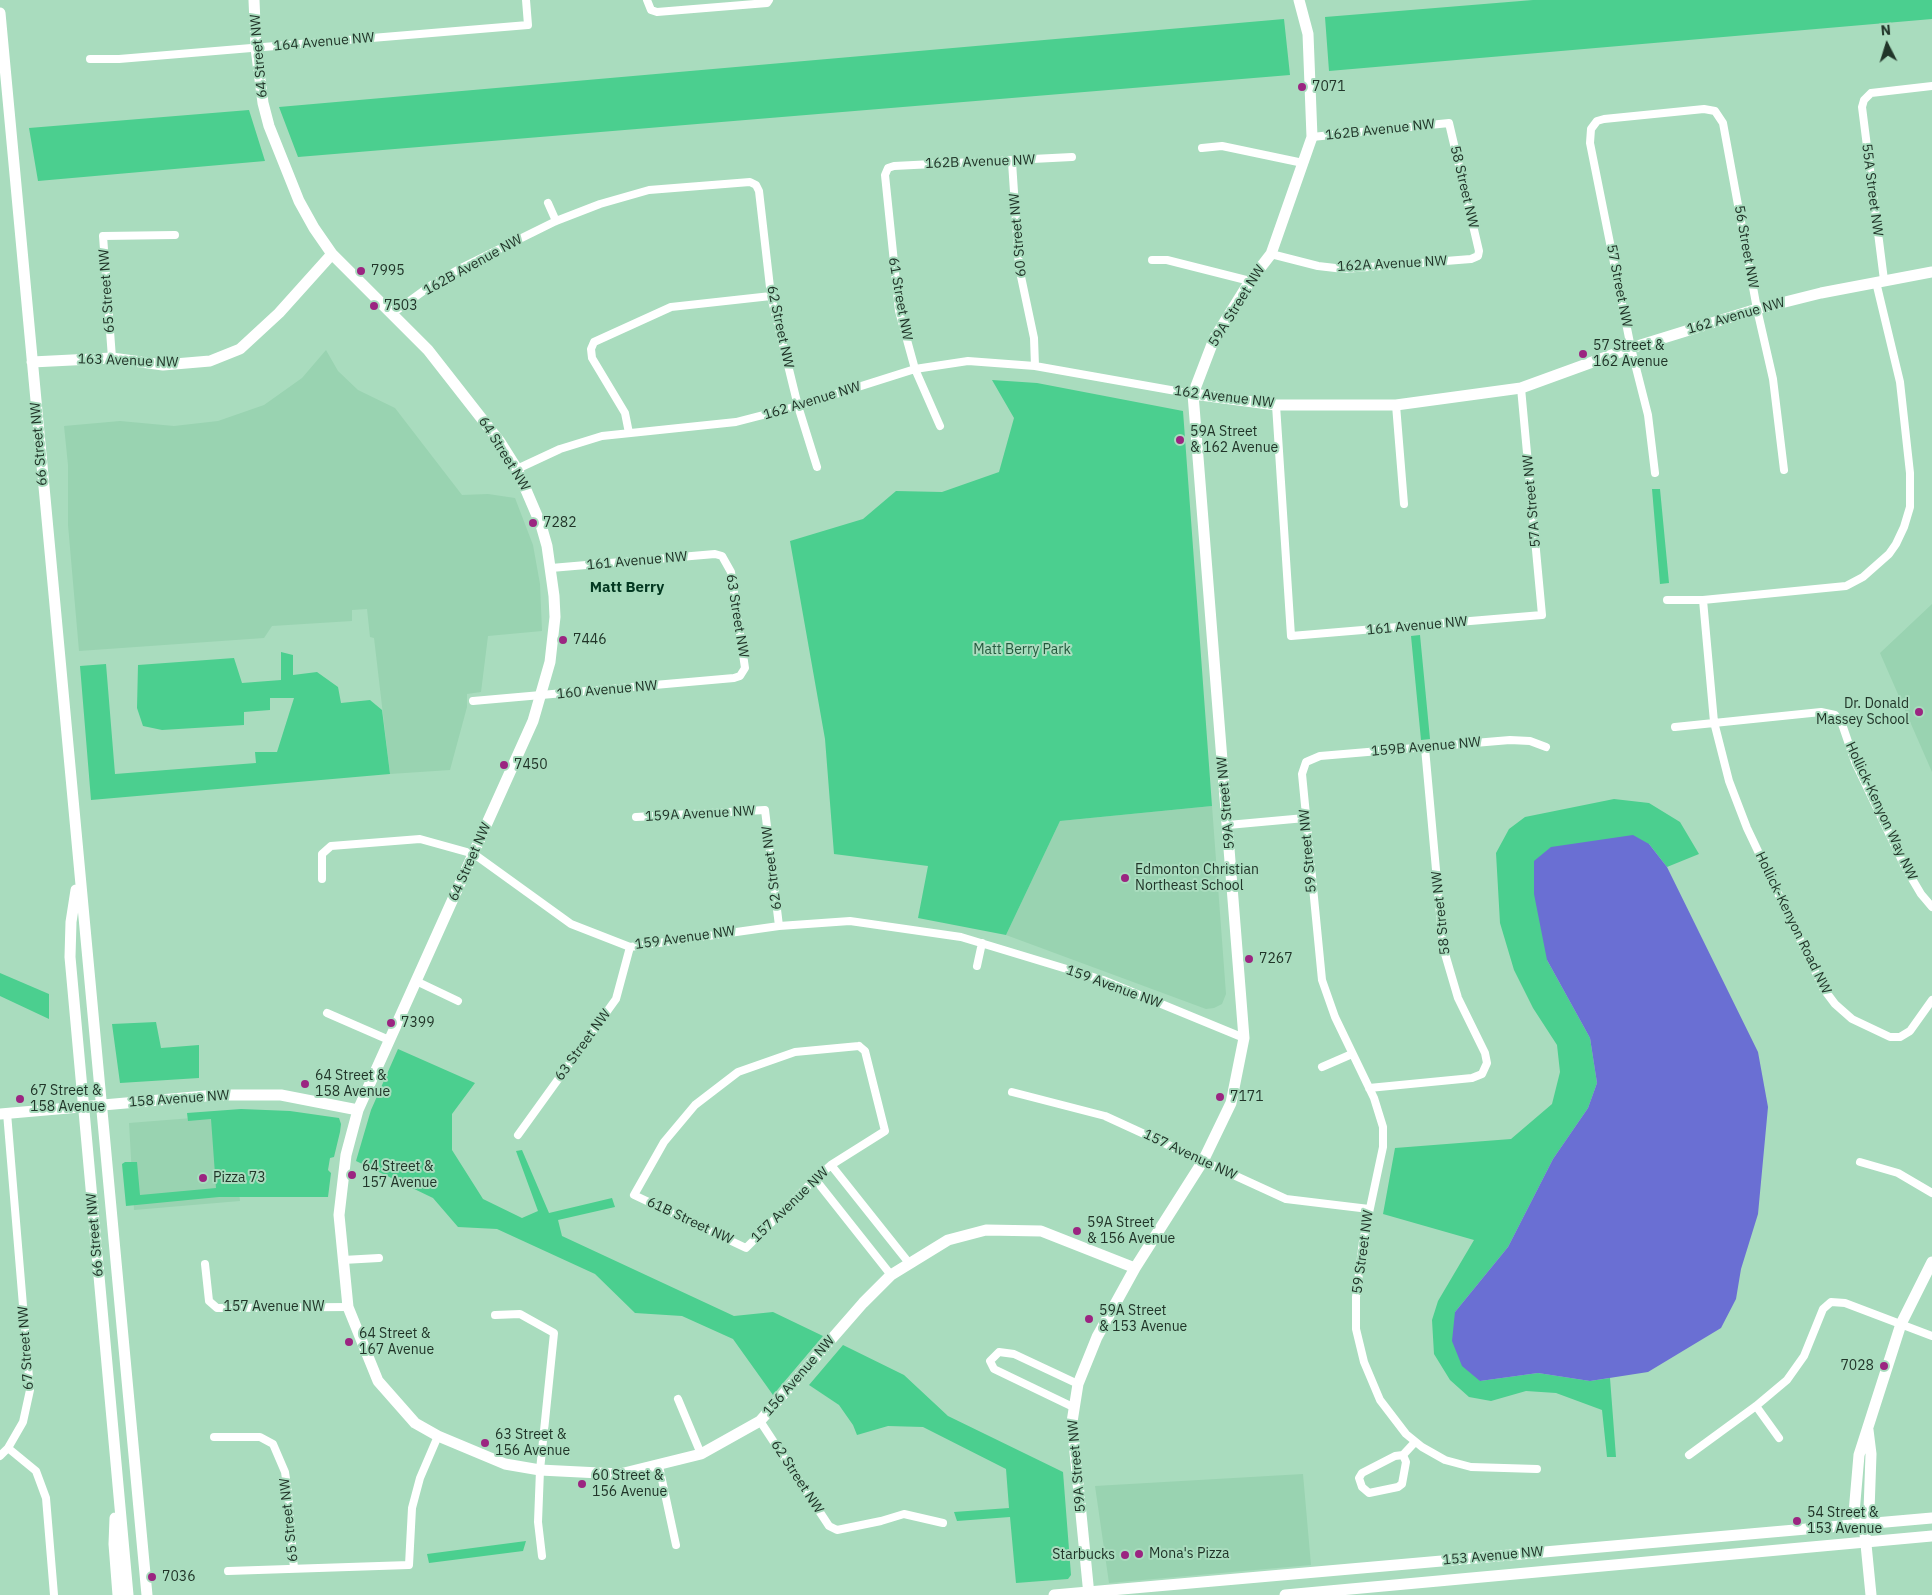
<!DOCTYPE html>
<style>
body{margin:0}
#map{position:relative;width:1932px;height:1595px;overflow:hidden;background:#a9dcbe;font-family:"IBM Plex Sans",sans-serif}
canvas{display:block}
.north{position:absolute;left:1862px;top:20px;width:50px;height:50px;-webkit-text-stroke:4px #a9dcbe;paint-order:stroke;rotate:355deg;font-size:14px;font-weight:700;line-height:20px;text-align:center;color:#213529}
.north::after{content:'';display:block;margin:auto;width:18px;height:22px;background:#213529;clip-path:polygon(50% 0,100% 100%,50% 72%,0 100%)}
</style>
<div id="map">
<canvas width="1932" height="1595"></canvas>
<div class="north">N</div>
</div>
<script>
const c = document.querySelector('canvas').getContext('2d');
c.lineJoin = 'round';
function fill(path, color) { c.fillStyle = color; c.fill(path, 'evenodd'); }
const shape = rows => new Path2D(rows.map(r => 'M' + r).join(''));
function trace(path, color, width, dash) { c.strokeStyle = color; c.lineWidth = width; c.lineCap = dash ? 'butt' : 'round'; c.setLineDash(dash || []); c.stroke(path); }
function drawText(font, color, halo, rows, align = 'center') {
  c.font = font + ' "IBM Plex Sans",sans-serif'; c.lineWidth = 4; c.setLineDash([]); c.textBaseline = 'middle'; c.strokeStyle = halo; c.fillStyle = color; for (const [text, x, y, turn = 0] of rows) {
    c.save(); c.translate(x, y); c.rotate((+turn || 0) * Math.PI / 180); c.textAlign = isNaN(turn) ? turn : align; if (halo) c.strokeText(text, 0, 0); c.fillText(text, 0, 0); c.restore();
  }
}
const built = shape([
 [326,350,338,371,358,390,395,408,462,495,488,494,515,498,533,545,540,584,542,631,488,636,481,692,467,694,467,707,450,770,390,774,374,638,370,637,367,609,352,610,352,621,272,626,264,638,79,651,68,525,68,465,64,426,120,421,174,426,218,421,264,405,302,378],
 [1932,604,1932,772,1880,653],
 [1212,806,1226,994,1222,1004,1214,1008,1206,1009,1006,935,1060,821],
 [230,1115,240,1201,134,1210,129,1123],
 [1303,1474,1311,1565,1109,1583,1095,1486]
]);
const green = shape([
 [1533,0,1932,0,1932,19,1329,71,1325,17],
 [1284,19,1290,75,298,157,279,107],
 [249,110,265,161,38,181,29,128],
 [992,380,1037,383,1183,411,1212,806,1060,821,1006,935,918,918,928,866,834,854,825,739,790,541,863,519,896,491,942,492,999,472,1014,418],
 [1652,489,1660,489,1669,583,1660,584],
 [1420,635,1430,739,1421,740,1411,636],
 [281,652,293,655,293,675,317,672,338,687,341,703,370,700,382,710,390,774,91,800,80,666,106,664,115,774,256,763,255,752,277,752,294,698,270,698,270,710,244,712,244,725,162,730,143,726,137,708,138,665,234,658,242,683,281,680],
 [1614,799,1649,803,1680,822,1699,854,1667,867,1649,844,1547,960,1590,1038,1597,1083,1588,1108,1553,1159,1508,1247,1455,1312,1480,1381,1538,1373,1590,1381,1610,1378,1616,1457,1607,1457,1602,1410,1556,1393,1526,1391,1491,1401,1469,1397,1450,1380,1434,1354,1432,1320,1438,1301,1474,1240,1383,1214,1395,1148,1511,1139,1552,1104,1560,1072,1557,1045,1533,1008,1514,970,1500,923,1496,853,1509,829,1525,817],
 [0,973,49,994,49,1019,0,996],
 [156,1022,161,1048,199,1045,199,1078,120,1083,112,1024],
 [398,1049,475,1083,452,1114,452,1150,483,1199,522,1218,538,1211,516,1151,522,1150,549,1213,612,1198,615,1207,558,1220,562,1236,734,1316,773,1312,823,1336,773,1395,733,1339,682,1316,635,1313,595,1274,497,1229,458,1227,433,1198,356,1161,371,1110],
 [241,1109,290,1111,339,1118,341,1124,340,1132,334,1157,330,1158,328,1170,331,1173,328,1197,219,1197,126,1206,122,1164,125,1162,137,1162,140,1195,216,1188,211,1119,188,1121,187,1113],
 [843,1345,904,1375,948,1416,1063,1472,1071,1575,1068,1579,1016,1583,1010,1517,957,1521,954,1512,1009,1508,1006,1469,923,1427,888,1426,857,1435,853,1425,839,1405,809,1385],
 [526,1541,523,1551,429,1563,427,1554]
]);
const water = shape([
 [1633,835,1649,844,1667,867,1758,1052,1768,1107,1758,1214,1741,1269,1736,1299,1721,1328,1648,1372,1590,1381,1538,1373,1480,1381,1462,1366,1452,1341,1455,1312,1508,1247,1553,1159,1588,1108,1597,1083,1590,1038,1547,960,1534,894,1534,861,1551,847]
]);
const street = shape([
 [647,0,651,10,657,12,767,3,769,0],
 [90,59,119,59,528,25,526,0],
 [1202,148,1222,146,1303,163],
 [1012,162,1019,267,1034,338,1035,366],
 [548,203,556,221],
 [1271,254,1318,266,1344,269,1471,259,1478,256,1479,251,1449,123,1312,137],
 [1152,260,1167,260,1250,281],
 [1884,280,1862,107,1864,100,1871,93,1932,86],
 [1876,282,1900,382,1910,473,1910,507,1904,527,1896,544,1889,554,1863,577,1846,586,1703,600,1714,722,1729,781,1747,828,1823,988,1835,1004,1852,1019,1890,1037,1900,1037,1910,1031,1932,1000],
 [393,313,433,284,463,267,556,221,600,204,649,190,750,182,756,185,759,191,771,296,798,406,817,467],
 [112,358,103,236,175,235],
 [1276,405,1291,636,1542,615,1521,388],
 [1396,405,1404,504],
 [940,426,915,369,899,311,885,175,888,168,894,166,1072,157],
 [629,433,625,413,592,358,591,349,594,342,671,307,771,296],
 [517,469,560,449,602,436,736,422,798,406,915,369,968,361,1035,366,1193,394],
 [1655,473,1648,415,1631,348,1590,143,1591,129,1597,121,1604,119,1704,109,1715,111,1723,123,1757,309,1773,379,1784,470],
 [1667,600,1703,600],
 [473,701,734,678,740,676,745,668,731,572,722,556,715,554,551,568],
 [1675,727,1821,712,1835,715,1842,724,1855,762,1905,867,1921,894,1932,907],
 [636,817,765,810,779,926],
 [1228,825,1305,818],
 [322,879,322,854,331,846,420,839,474,854,571,924,630,947,779,926,850,921,961,937,1103,980,1244,1038],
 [977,966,982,943],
 [416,981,458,1001],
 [327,1013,389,1040],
 [859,1046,865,1051,885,1131,831,1165,815,1179,746,1248,634,1195,664,1142,695,1105,738,1072,795,1052,859,1046],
 [1322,1067,1352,1054],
 [1369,1088,1472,1078,1482,1074,1487,1063,1485,1053,1458,998,1443,947,1425,748],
 [1012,1092,1105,1116,1286,1199,1369,1209],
 [518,1135,616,999,630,947],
 [1860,1162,1898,1173,1932,1193],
 [831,1165,909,1263],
 [815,1179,891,1275],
 [343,1260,379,1258],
 [205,1264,209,1301,217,1308,348,1307],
 [495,1315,520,1314,554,1333,540,1470,538,1522,542,1556],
 [678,1399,701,1454],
 [1756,1406,1779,1438],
 [1073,1407,994,1369,990,1361,999,1352,1014,1354,1078,1384],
 [760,1421,829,1526,837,1530,881,1521,904,1514,943,1523],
 [214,1437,260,1437,273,1444,285,1472,288,1492,294,1569],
 [8,1448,36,1471,46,1498,54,1595],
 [1403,1455,1406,1462,1402,1484,1398,1487,1369,1493,1362,1487,1359,1478,1362,1473,1395,1456,1403,1455,1415,1442],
 [1689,1455,1756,1406,1787,1380,1804,1356,1823,1309,1831,1302,1845,1303,1932,1336],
 [0,1456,8,1448,23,1422,30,1390,7,1113],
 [659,1466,676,1545],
 [1537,1469,1471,1467,1445,1460,1422,1447,1406,1434,1380,1400,1364,1362,1356,1329,1356,1297,1363,1241,1383,1147,1383,1127,1374,1098,1335,1017,1322,980,1302,774,1306,762,1320,756,1510,740,1530,741,1546,747],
 [228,1571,409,1565,412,1508,420,1478,438,1436]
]);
const secondary = shape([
 [254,0,256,48,263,103,269,126,299,201,314,228,332,254,428,350,500,442,517,469,541,525,547,546,554,596,555,617,550,662,533,721,358,1110,346,1155,339,1215,348,1307,378,1381,415,1423,438,1436,505,1464,540,1470,620,1474,701,1454,760,1421,863,1303,891,1275,948,1240,986,1230,1041,1231,1135,1268],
 [0,13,147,1595],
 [32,362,112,358,163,365,210,361,240,349,279,313,332,254],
 [1193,394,1276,405,1396,405,1521,388,1631,348,1757,309,1821,293,1932,272],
 [76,890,71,922,70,957,128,1595],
 [0,1114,217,1095,281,1095,358,1110],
 [1868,1430,1871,1454,1869,1511,1864,1524,1871,1595],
 [115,1518,114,1544,118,1595],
 [1864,1524,1854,1513,1859,1455,1901,1324,1932,1262],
 [1054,1595,1932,1518],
 [1089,1595,1072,1422,1078,1384,1097,1337,1135,1268,1203,1161,1231,1103,1244,1038,1193,394,1214,339,1250,281,1271,254,1312,137,1308,34,1299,0],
 [1285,1595,1932,1536]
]);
const markers = [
 [1302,87,5,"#9b2581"],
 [361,271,5,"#9b2581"],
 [374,306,5,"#9b2581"],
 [1583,354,5,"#9b2581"],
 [1180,440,5,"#9b2581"],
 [533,523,5,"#9b2581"],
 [563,640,5,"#9b2581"],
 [1919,712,5,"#9b2581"],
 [504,765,5,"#9b2581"],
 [1125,878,5,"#9b2581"],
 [1249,959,5,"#9b2581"],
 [391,1023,5,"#9b2581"],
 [305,1084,5,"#9b2581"],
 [1220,1097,5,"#9b2581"],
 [20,1099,5,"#9b2581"],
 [352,1175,5,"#9b2581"],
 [203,1178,5,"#9b2581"],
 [1077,1231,5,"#9b2581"],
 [1089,1319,5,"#9b2581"],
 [349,1342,5,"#9b2581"],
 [1884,1366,5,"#9b2581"],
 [485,1443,5,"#9b2581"],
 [582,1484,5,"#9b2581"],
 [1797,1521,5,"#9b2581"],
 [1139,1554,5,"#9b2581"],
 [1125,1555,5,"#9b2581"],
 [152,1577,5,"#9b2581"]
];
const streetNames = [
 ["164 Avenue NW",324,42,-5],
 ["64 Street NW",259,56,-95],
 ["162B Avenue NW",1380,130,-6],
 ["162B Avenue NW",980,162,-2],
 ["58 Street NW",1464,187,77],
 ["55A Street NW",1872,190,83],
 ["60 Street NW",1018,235,-95],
 ["56 Street NW",1746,247,80],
 ["162A Avenue NW",1392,264,-3],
 ["162B Avenue NW",473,265,-29],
 ["57 Street NW",1619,286,79],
 ["65 Street NW",107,291,-94],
 ["61 Street NW",900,299,80],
 ["59A Street NW",1237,306,-58],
 ["162 Avenue NW",1736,316,-16],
 ["62 Street NW",780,327,78],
 ["163 Avenue NW",128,361,2],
 ["162 Avenue NW",1224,397,7],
 ["162 Avenue NW",812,401,-17],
 ["66 Street NW",39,444,-95],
 ["64 Street NW",504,454,58],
 ["57A Street NW",1532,501,-95],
 ["161 Avenue NW",637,561,-5],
 ["63 Street NW",737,616,81],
 ["161 Avenue NW",1417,626,-5],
 ["160 Avenue NW",607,690,-5],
 ["159B Avenue NW",1426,747,-5],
 ["59A Street NW",1226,803,-95],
 ["Hollick-Kenyon Way NW",1881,811,65],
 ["159A Avenue NW",700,814,-3],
 ["59 Street NW",1308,851,-95],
 ["64 Street NW",470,862,-66],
 ["62 Street NW",772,868,-97],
 ["58 Street NW",1441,913,-96],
 ["Hollick-Kenyon Road NW",1793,923,64],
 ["159 Avenue NW",685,938,-8],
 ["159 Avenue NW",1114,987,20],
 ["63 Street NW",583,1045,-54],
 ["158 Avenue NW",179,1099,-4],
 ["157 Avenue NW",1190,1155,25],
 ["157 Avenue NW",790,1205,-44],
 ["61B Street NW",690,1221,25],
 ["66 Street NW",95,1235,-95],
 ["59 Street NW",1363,1252,-82],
 ["157 Avenue NW",274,1307],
 ["67 Street NW",26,1348,-94],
 ["156 Avenue NW",799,1376,-49],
 ["59A Street NW",1077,1466,-95],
 ["62 Street NW",797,1477,57],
 ["65 Street NW",289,1520,-96],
 ["153 Avenue NW",1493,1556,-5]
];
const poiNames = [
 ["7071",1312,87],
 ["7995",371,271],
 ["7503",384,306],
 ["57 Street &",1593,346],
 ["162 Avenue",1593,362],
 ["59A Street",1190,432],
 ["& 162 Avenue",1190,448],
 ["7282",543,523],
 ["7446",573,640],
 ["Dr. Donald",1909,704,"right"],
 ["Massey School",1909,720,"right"],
 ["7450",514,765],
 ["Edmonton Christian",1135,870],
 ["Northeast School",1135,886],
 ["7267",1259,959],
 ["7399",401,1023],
 ["64 Street &",315,1076],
 ["158 Avenue",315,1092],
 ["67 Street &",30,1091],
 ["158 Avenue",30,1107],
 ["7171",1230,1097],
 ["64 Street &",362,1167],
 ["157 Avenue",362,1183],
 ["Pizza 73",213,1178],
 ["59A Street",1087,1223],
 ["& 156 Avenue",1087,1239],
 ["59A Street",1099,1311],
 ["& 153 Avenue",1099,1327],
 ["64 Street &",359,1334],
 ["167 Avenue",359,1350],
 ["7028",1874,1366,"right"],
 ["63 Street &",495,1435],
 ["156 Avenue",495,1451],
 ["60 Street &",592,1476],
 ["156 Avenue",592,1492],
 ["54 Street &",1807,1513],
 ["153 Avenue",1807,1529],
 ["Mona's Pizza",1149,1554],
 ["Starbucks",1115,1555,"right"],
 ["7036",162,1577]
];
const parkNames = [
 ["Matt Berry Park",1022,650]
];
const neighbourhoodNames = [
 ["Matt Berry",627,588]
];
fill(built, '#99d3b1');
fill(green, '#4bcf8f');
fill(water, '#6a6fd3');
trace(street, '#fff', 8);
trace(secondary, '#fff', 11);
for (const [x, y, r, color] of markers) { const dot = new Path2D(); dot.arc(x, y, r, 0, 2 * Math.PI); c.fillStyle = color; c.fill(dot); trace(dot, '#a9dcbe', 2); }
drawText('14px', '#213529', '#a9dcbe', streetNames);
drawText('14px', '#213529', '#a9dcbe', poiNames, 'left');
drawText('14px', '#24583d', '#a9dcbe', parkNames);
drawText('bold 15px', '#033821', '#a9dcbe', neighbourhoodNames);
</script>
